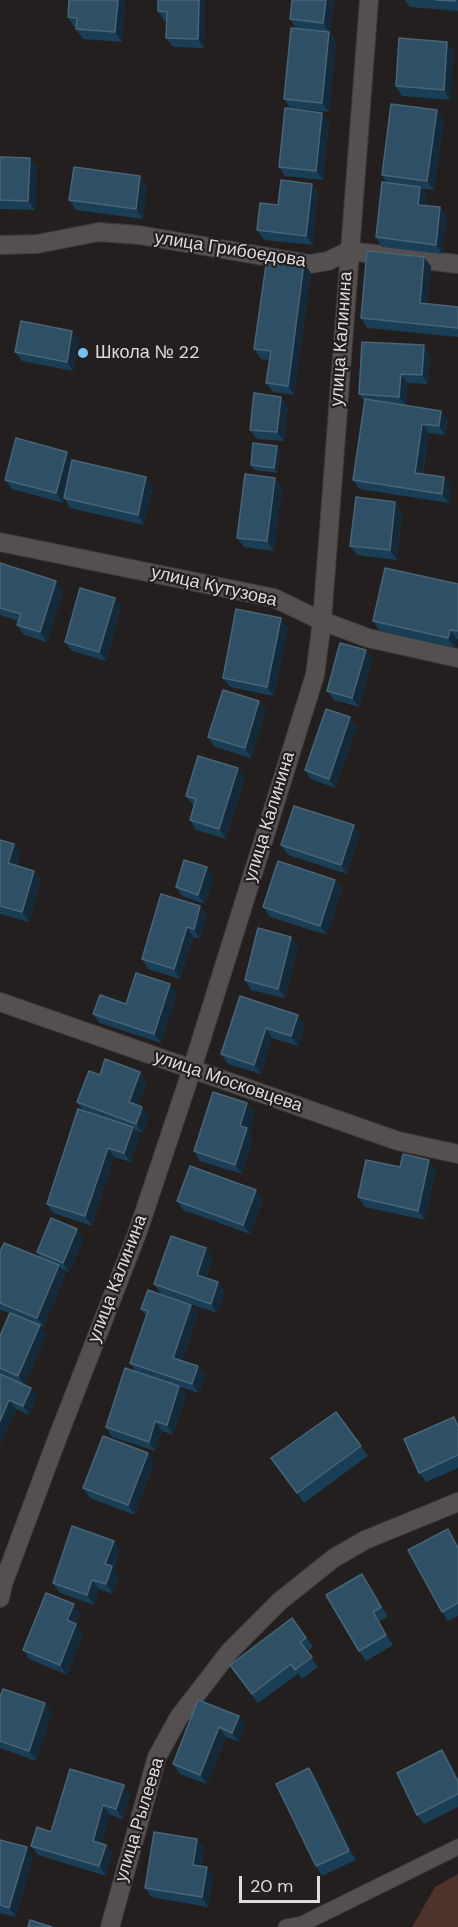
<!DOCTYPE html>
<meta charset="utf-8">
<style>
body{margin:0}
#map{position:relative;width:458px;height:1927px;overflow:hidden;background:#221f1e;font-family:"DM Sans",sans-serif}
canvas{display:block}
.scale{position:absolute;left:239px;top:1876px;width:81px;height:27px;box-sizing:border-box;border:3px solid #dddbdb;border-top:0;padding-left:8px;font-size:18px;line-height:21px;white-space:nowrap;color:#dddbdb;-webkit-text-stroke:4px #221f1e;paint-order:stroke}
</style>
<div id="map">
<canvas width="458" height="1927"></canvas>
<div class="scale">20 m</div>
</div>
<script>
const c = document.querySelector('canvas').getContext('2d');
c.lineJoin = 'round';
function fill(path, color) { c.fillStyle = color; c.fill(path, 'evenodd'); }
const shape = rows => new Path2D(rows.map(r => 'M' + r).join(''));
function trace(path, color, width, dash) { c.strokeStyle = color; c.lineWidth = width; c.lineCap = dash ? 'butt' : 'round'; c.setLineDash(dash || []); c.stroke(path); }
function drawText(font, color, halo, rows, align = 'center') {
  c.font = font + ' "DM Sans",sans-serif'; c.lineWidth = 4.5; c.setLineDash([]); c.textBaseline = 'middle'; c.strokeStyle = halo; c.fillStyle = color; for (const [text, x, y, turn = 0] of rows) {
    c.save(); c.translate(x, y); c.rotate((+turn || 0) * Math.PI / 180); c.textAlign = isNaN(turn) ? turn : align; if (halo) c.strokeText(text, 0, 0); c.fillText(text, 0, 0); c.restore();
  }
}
const green = shape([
 [458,1874,458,1927,412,1927,435,1887]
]);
const lane = shape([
 [286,1927,302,1924,458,1847]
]);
const street = shape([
 [0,245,37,244,99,232,139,235,310,264,328,261,349,251,458,264],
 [0,542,274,598,322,621,368,638,458,658],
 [0,1002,398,1141,458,1154],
 [0,1598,3,1584,57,1439,138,1231,192,1069,315,675,322,621,369,0],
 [110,1927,157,1757,179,1717,230,1651,280,1601,334,1558,365,1540,458,1502]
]);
const wall = shape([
 [125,0,122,42,83,39,76,29,76,27,74,27,68,17],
 [205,0,204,48,173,47,166,38,167,21,164,21,158,11],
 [334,0,330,32,336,42,329,112,290,108,284,99,296,28,290,19],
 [405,0,458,0,458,11,410,7],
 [454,51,450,100,402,96,396,86],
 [444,120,434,190,422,189,427,196,426,206,440,207,447,217,442,254,382,247,376,237,387,183,382,175],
 [329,122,323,180,285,176,279,167],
 [0,157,30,158,37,168,35,210,0,209],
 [312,184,318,194,313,245,264,240,257,230,278,205],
 [147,186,143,219,76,210,69,200],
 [431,266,427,304,458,307,458,337,367,328,361,318],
 [311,273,294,395,273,392,266,383,270,360,261,359,254,349],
 [79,340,73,371,22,361,15,352],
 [424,345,430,355,428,384,407,383,406,405,441,411,448,420,445,435,429,433,423,474,444,477,451,487,449,503,359,489,353,480,365,402,359,394],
 [288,406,284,441,257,439,250,430],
 [277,446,280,451,277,473,254,470,251,465],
 [73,461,146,477,153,487,144,525,70,508,64,498,63,503,12,489,5,480],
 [282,487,274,551,244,547,237,538],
 [395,502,402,512,397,560,357,555,350,546],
 [0,563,63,591,47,642,24,635,17,625,18,621,0,615],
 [458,584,458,639,457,639,455,648,380,631,373,621],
 [115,598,121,607,106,661,72,651,65,642],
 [288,627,274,696,230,687,223,678],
 [366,650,372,660,359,707,334,700,327,691],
 [259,701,266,710,251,758,215,747,208,737],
 [357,727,335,788,311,779,305,770],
 [245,777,226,839,196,830,190,820,194,806,186,796],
 [360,834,347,874,288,855,281,845],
 [0,840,14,844,20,853,17,866,34,871,41,880,29,922,0,914],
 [207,867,214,877,205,904,182,896,176,887],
 [335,880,342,889,327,935,270,917,263,907],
 [200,906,207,916,200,939,193,937,180,979,148,969,142,959],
 [298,946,285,998,251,990,245,980],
 [177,993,161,1043,100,1023,93,1014,126,1004],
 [240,996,305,1025,298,1046,272,1038,261,1074,228,1064,221,1054],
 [140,1072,147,1081,138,1106,142,1107,149,1117,143,1133,135,1130,139,1136,131,1162,114,1157,92,1226,53,1213,47,1204,83,1111,77,1102,100,1075],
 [247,1103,254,1112,249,1130,253,1137,242,1174,200,1161,194,1151],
 [400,1167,436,1169,425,1220,365,1207,358,1197],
 [263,1200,250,1234,183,1210,177,1201],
 [77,1229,84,1238,69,1272,61,1269,65,1274,44,1327,40,1326,46,1335,25,1385,37,1397,29,1415,16,1409,0,1445,0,1336,9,1313,0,1310,0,1252,41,1258,37,1252],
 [206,1248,212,1258,206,1278,218,1282,225,1292,217,1313,161,1294,154,1284],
 [141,1309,198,1314,182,1361,198,1366,205,1376,199,1393,180,1387,186,1396,173,1435,162,1431,155,1451,112,1437,106,1427,136,1372,130,1363,146,1316],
 [336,1412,368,1456,304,1503,271,1458],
 [458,1423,458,1468,426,1482,419,1473],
 [154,1462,135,1515,90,1498,83,1488],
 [454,1539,458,1546,458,1616,448,1621,442,1612],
 [120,1550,114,1568,119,1576,113,1594,99,1589,94,1605,60,1593,53,1583],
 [368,1583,388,1616,379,1622,393,1645,366,1661,359,1651],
 [74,1604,80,1614,76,1624,83,1634,67,1675,29,1659,23,1650],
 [292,1618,313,1647,307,1652,318,1667,302,1679,298,1674,258,1703,230,1665],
 [0,1697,45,1703,52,1713,36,1761,0,1748],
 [198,1700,239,1716,245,1726,239,1742,226,1737,207,1784,180,1774,173,1764],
 [442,1750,449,1760,458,1778,458,1807,424,1824,417,1815],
 [309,1768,316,1777,356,1860,322,1876,316,1866],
 [70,1769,130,1795,123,1819,110,1815,101,1844,106,1845,112,1854,106,1876,38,1855,31,1846,51,1832],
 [197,1839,204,1848,201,1866,213,1876,208,1907,151,1897,145,1888],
 [0,1840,27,1847,33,1857,16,1917,0,1913]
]);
const shadedWall = shape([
 [118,0,125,0,122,42,115,32],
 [199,0,205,0,204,48,198,39],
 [326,0,334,0,330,33,323,23],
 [329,32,336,42,329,112,322,103],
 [447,42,454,51,450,100,444,90],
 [437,110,444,120,434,190,427,181],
 [322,113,329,122,323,180,316,171],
 [30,158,37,168,35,210,28,201],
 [140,176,147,186,143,219,136,209],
 [312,184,318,194,313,245,306,236],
 [420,187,427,196,425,214,418,205],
 [440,207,447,217,442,254,436,245],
 [424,257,431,266,427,312,420,303],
 [304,263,311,273,294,395,288,386],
 [72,331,79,340,73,371,67,362],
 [424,345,430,355,428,384,422,375],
 [401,374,407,383,406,406,399,397],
 [281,397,288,406,284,441,277,432],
 [441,411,448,420,445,435,439,426],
 [422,424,429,433,421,482,415,473],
 [277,446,280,451,277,473,274,468],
 [67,452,73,461,63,503,56,493],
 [146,477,153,487,144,525,138,515],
 [444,477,451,487,449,503,442,494],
 [275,478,282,487,274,551,267,541],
 [395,502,402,512,397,560,390,550],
 [56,581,63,591,47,642,40,632],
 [115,598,121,607,106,661,99,652],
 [281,618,288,627,274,696,267,687],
 [450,630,457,639,455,648,448,638],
 [366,650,372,660,359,707,352,698],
 [259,701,266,710,251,758,245,748],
 [350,717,357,727,335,788,329,779],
 [238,768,245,777,226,839,219,829],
 [354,825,360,834,347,874,341,865],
 [14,844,20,853,15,873,8,863],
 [207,867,214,877,205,904,198,895],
 [34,871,41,880,29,922,22,912],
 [335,880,342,889,327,935,320,926],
 [200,906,207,916,200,939,194,929],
 [187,927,193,937,180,979,174,969],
 [291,937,298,946,285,998,278,989],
 [170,984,177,993,161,1043,154,1034],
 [298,1015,305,1025,298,1046,291,1036],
 [266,1028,272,1038,261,1074,254,1065],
 [140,1072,147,1081,136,1112,129,1102],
 [247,1103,254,1112,249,1130,253,1137,242,1174,235,1165,240,1126],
 [142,1107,149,1117,143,1133,136,1124],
 [133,1127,139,1136,131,1162,124,1153],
 [108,1148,114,1157,92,1226,85,1216],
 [429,1160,436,1169,425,1220,418,1211],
 [256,1190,263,1200,250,1234,243,1225],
 [77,1229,84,1238,69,1272,63,1263],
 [206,1248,212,1258,203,1284,197,1275],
 [59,1265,65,1274,44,1327,37,1318],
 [218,1282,225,1292,217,1313,211,1304],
 [191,1305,198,1314,180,1368,173,1358],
 [40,1325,46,1335,25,1386,18,1376],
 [198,1366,205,1376,199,1393,192,1384],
 [179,1386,186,1396,173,1435,167,1425],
 [31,1388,37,1397,29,1415,23,1406],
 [9,1400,16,1409,0,1445,0,1421],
 [155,1421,162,1431,155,1451,149,1442],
 [148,1453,154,1462,135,1515,128,1505],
 [448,1529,454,1539,458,1546,458,1548],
 [114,1541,120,1550,114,1568,119,1576,113,1594,106,1584,105,1564],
 [362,1574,368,1583,388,1616,381,1607],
 [92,1580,99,1589,94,1605,87,1595],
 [74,1604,80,1614,74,1630,67,1620],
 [373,1612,379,1622,393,1645,386,1635],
 [76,1624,83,1634,67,1675,60,1665],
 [45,1703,52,1713,36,1761,29,1751],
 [239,1716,245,1726,239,1742,232,1733],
 [219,1727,226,1737,207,1784,200,1775],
 [442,1750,449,1760,458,1778,458,1782],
 [309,1768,316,1777,356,1860,349,1851],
 [124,1785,130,1795,123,1819,116,1809],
 [103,1805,110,1815,99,1850,93,1841],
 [197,1839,204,1848,200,1874,193,1865],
 [106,1845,112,1854,106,1876,99,1866],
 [27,1847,33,1857,16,1917,9,1908],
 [207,1867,213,1876,208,1907,202,1897]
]);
const building = shape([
 [69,0,118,0,115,32,76,29,77,18,68,17,69,0],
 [158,0,199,0,198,39,166,38,167,12,158,11,158,0],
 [292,0,326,0,323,23,290,19,292,0],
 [436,0,455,0,455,1,436,0],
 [291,28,329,32,322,103,284,99,291,28],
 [399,38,447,42,444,90,396,86,399,38],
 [391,104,437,110,427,181,382,175,391,104],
 [285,108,322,113,316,171,279,167,285,108],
 [0,157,30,158,28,201,0,200,0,157],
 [74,167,140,176,136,209,69,200,74,167],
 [281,180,312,184,306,236,257,230,260,203,278,205,281,180],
 [382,182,420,187,418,205,440,207,436,245,376,237,382,182],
 [367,251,424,257,420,303,458,307,458,328,361,318,367,251],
 [267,258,304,263,288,386,266,383,271,351,254,349,267,258],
 [21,321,72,331,67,362,15,352,21,321],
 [362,342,424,345,422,375,401,374,399,397,359,394,362,342],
 [254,393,281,397,277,432,250,430,254,393],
 [365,399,441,411,439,426,422,424,415,473,444,477,442,494,353,480,365,399],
 [16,438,67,452,56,493,5,480,16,438],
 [253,443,277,446,274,468,251,465,253,443],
 [72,460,146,477,138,515,64,498,72,460],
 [245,474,275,478,267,541,237,538,245,474],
 [356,497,395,502,390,550,350,546,356,497],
 [0,563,56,581,40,632,17,625,21,614,0,608,0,563],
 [385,568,458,584,458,631,450,630,448,638,373,621,385,568],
 [80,588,115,598,99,652,65,642,80,588],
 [236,609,281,618,267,687,223,678,236,609],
 [340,643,366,650,352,698,327,691,340,643],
 [223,690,259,701,245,748,208,737,223,690],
 [326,709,350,717,329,779,305,770,326,709],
 [198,756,238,768,219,829,190,820,196,799,186,796,198,756],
 [294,806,354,825,341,865,281,845,294,806],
 [0,840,14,844,8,863,34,871,22,912,0,906,0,840],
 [184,860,207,867,198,895,176,887,184,860],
 [278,861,335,880,320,926,263,907,278,861],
 [161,894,200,906,194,929,187,927,174,969,142,959,161,894],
 [258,928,291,937,278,989,245,980,258,928],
 [136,973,170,984,154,1034,93,1014,100,995,126,1004,136,973],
 [240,996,298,1015,291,1036,266,1028,254,1065,221,1054,240,996],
 [105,1059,140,1072,129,1102,142,1107,136,1124,77,1102,89,1071,100,1075,105,1059],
 [213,1092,247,1103,240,1126,247,1128,235,1165,194,1151,213,1092],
 [78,1109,133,1127,124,1153,108,1148,85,1216,47,1204,78,1109],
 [403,1154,429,1160,418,1211,358,1197,366,1160,400,1167,403,1154],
 [190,1166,256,1190,243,1225,177,1201,190,1166],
 [51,1218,77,1229,63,1263,37,1252,51,1218],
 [171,1236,206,1248,197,1275,218,1282,211,1304,154,1284,171,1236],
 [4,1243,59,1265,37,1318,0,1303,0,1252,4,1243],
 [148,1290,191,1305,173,1358,198,1366,192,1384,130,1363,148,1311,141,1309,148,1290],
 [10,1313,40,1325,18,1376,0,1368,0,1336,10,1313],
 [125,1368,179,1386,167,1425,155,1421,149,1442,106,1427,125,1368],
 [0,1374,31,1388,23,1406,9,1400,0,1421,0,1374],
 [336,1412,361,1446,297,1493,271,1458,336,1412],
 [454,1417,458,1427,458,1455,419,1473,404,1439,454,1417],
 [103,1436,148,1453,128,1505,83,1488,103,1436],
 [72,1526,114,1541,105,1564,112,1566,106,1584,92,1580,87,1595,53,1583,72,1526],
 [448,1529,458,1548,458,1603,442,1612,408,1550,448,1529],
 [362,1574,381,1607,373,1612,386,1635,359,1651,326,1595,362,1574],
 [46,1593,74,1604,67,1620,76,1624,60,1665,23,1650,46,1593],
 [292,1618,306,1638,300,1642,312,1657,295,1670,291,1664,252,1694,230,1665,292,1618],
 [3,1689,45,1703,29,1751,0,1741,0,1697,3,1689],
 [198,1700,239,1716,232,1733,219,1727,200,1775,173,1764,198,1700],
 [442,1750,458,1782,458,1794,417,1815,397,1773,442,1750],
 [309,1768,349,1851,316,1866,276,1784,309,1768],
 [70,1769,124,1785,116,1809,103,1805,93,1841,106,1845,99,1866,31,1846,37,1827,51,1832,70,1769],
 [154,1832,197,1839,193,1865,207,1867,202,1897,145,1888,154,1832],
 [0,1840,27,1847,9,1908,0,1905,0,1840],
 [30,1920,52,1927,28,1927,30,1920]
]);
const markers = [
 [83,353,6,"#77c0f7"]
];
const streetNames = [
 ["улица Грибоедова",230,250,9],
 ["улица Калинина",342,339,-86],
 ["улица Кутузова",214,587,13],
 ["улица Калинина",270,817,-73],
 ["улица Московцева",228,1082,19],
 ["улица Калинина",118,1279,-69],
 ["улица Рылеева",140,1820,-73]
];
const poiNames = [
 ["Школа № 22",95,353]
];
fill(green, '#4e332c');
trace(lane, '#3d3b3b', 17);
trace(street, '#3d3b3b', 20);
trace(lane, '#53504f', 15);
trace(street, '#53504f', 18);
fill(wall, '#193e56');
fill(shadedWall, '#142a3a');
fill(building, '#2e4f64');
trace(building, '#496577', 1.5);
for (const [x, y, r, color] of markers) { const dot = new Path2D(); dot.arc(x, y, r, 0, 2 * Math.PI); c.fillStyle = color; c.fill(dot); trace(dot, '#221f1e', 2); }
drawText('18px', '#dddbdb', '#221f1e', streetNames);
drawText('18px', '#dddbdb', '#221f1e', poiNames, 'left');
</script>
